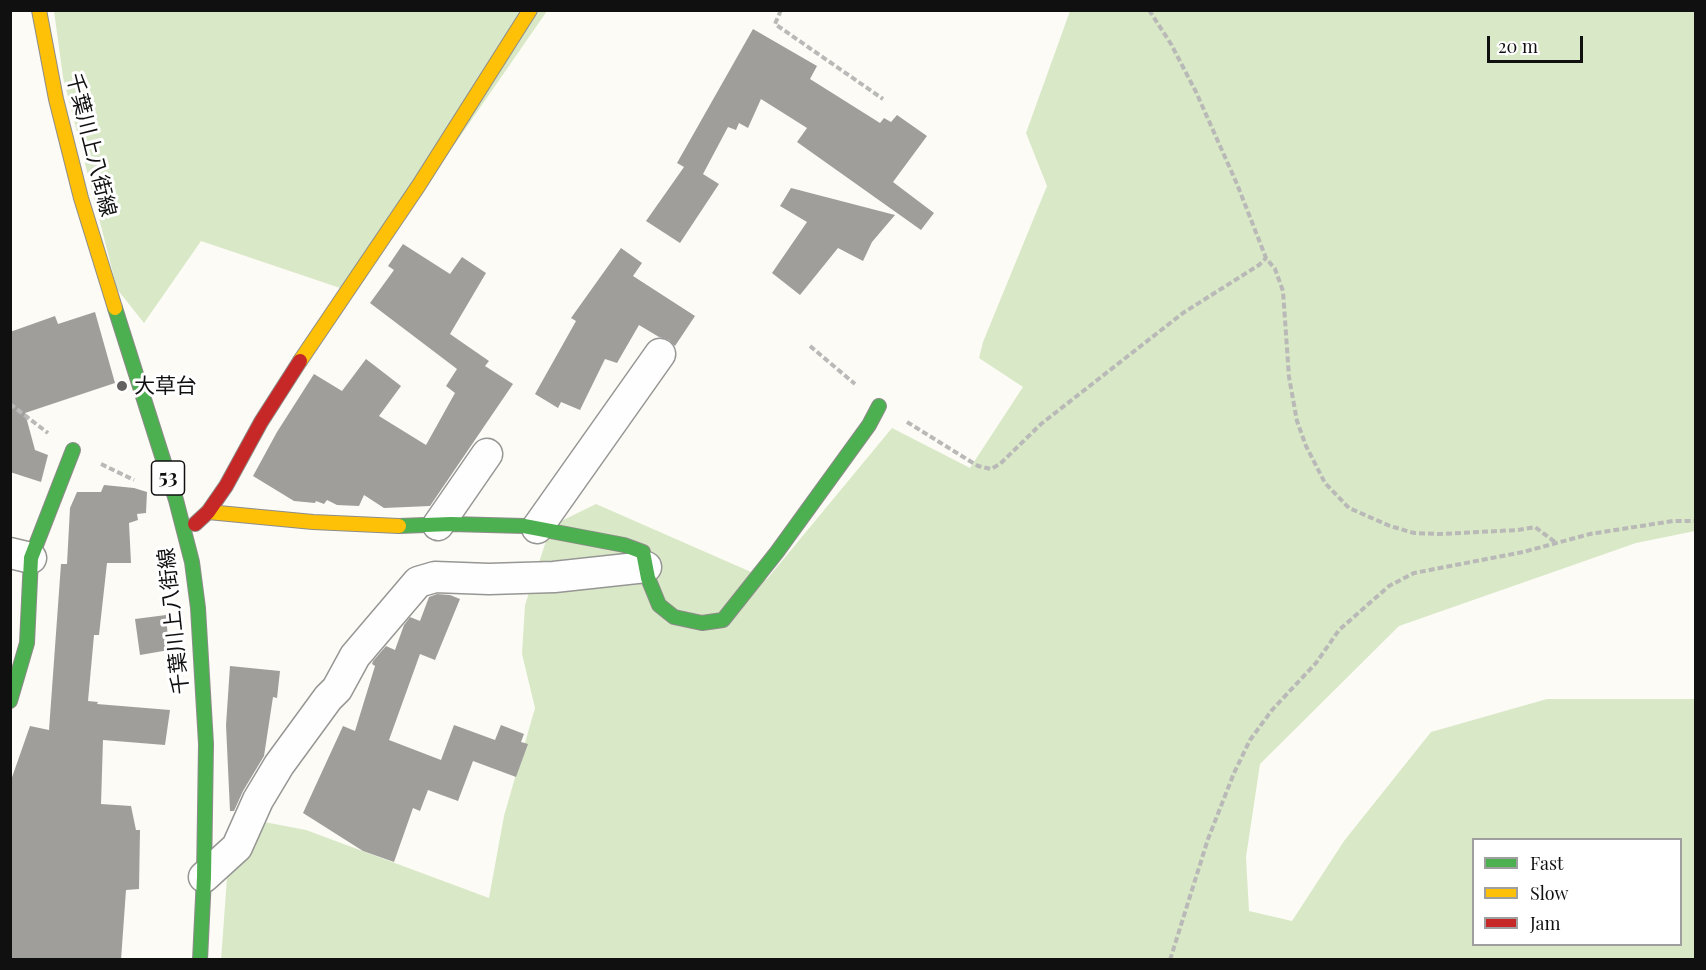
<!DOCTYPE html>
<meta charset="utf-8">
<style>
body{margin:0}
#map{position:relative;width:1706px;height:970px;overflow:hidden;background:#fcfbf6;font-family:"Playfair Display",serif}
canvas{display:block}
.frame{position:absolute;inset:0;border:12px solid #101010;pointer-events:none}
.legend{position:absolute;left:1472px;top:838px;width:210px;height:108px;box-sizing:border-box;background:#fff;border:2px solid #9f9f9f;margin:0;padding:8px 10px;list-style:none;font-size:18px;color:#101010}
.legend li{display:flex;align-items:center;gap:12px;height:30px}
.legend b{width:30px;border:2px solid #9f9f9f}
.scale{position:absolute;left:1487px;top:36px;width:96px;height:27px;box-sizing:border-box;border:3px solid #101010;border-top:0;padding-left:8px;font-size:18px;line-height:21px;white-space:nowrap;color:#101010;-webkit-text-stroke:4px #fff;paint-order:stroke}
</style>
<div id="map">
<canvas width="1706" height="970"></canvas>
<div class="frame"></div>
<ul class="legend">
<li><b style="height:8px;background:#4caf50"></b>Fast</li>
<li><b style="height:8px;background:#ffc107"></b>Slow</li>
<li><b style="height:8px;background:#c62828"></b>Jam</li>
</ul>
<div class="scale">20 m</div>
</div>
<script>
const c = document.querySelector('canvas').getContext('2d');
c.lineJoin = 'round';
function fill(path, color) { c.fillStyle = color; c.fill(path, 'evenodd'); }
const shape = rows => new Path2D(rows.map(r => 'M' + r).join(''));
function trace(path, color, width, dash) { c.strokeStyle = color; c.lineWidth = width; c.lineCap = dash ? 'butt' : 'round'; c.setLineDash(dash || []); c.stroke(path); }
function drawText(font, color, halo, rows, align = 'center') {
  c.font = font + ' "Playfair Display","Noto Sans JP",serif'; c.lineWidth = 6; c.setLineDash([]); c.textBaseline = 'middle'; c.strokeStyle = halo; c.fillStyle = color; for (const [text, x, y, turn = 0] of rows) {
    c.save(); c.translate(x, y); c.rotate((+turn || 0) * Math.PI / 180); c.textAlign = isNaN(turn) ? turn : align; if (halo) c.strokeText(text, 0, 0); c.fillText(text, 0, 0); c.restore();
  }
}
const forest = shape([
 [54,11,547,11,450,151,346,290,201,241,144,323,117,289,63,77],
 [1070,11,1695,11,1695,531,1636,543,1399,626,1260,764,1246,857,1249,911,1292,921,1344,841,1431,732,1547,699,1695,699,1695,959,221,960,228,864,233,816,306,830,489,898,504,816,535,708,522,654,525,605,551,526,596,504,767,579,892,428,970,468,1023,387,979,358,983,342,1047,186,1026,133],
 [1474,840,1680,840,1680,944,1474,944]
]);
const building = shape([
 [753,29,817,66,810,79,880,123,884,118,891,122,897,115,927,136,893,182,934,213,921,230,797,142,807,128,761,99,748,128,739,123,736,130,728,127,703,174,719,184,680,243,646,221,684,167,677,163],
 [791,188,895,215,872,242,863,261,838,248,800,295,772,273,807,222,780,206],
 [403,244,450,274,462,257,486,273,450,334,489,361,485,366,513,384,430,506,384,508,364,495,359,506,337,505,327,500,324,504,316,501,315,503,294,501,253,476,277,432,314,374,342,391,366,359,401,386,379,416,426,445,455,393,446,386,457,369,370,303,394,270,388,266],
 [621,248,642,263,633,276,695,316,675,346,669,340,659,337,639,325,617,363,605,359,580,410,561,402,558,408,535,394,576,321,571,318],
 [95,312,115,383,25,413,35,450,48,455,41,482,10,472,10,332,55,316,58,324],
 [104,485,134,488,147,492,146,513,137,514,138,520,129,523,131,563,107,563,99,635,94,635,88,701,98,702,97,704,170,710,165,745,103,740,101,804,131,806,136,830,140,830,139,889,126,890,121,960,10,960,10,783,30,726,49,730,61,564,67,564,70,508,77,492,101,492],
 [437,594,450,595,460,599,435,660,420,654,389,740,441,760,454,725,495,740,501,725,524,734,521,742,528,744,516,777,473,761,458,801,428,790,420,811,413,808,394,862,363,851,303,813,343,726,355,731,375,666,372,664,373,661,386,646,395,650,404,625,410,617,420,621,429,597],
 [166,615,169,650,140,655,135,619],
 [230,666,280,671,277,698,273,697,264,756,243,791,234,811,230,811,226,725]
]);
const path = shape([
 [781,10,775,24,883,99],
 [1149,10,1171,44,1196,92,1237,184,1266,258,1275,269,1283,291,1289,377,1297,421,1306,446,1325,483,1349,508,1390,526,1414,533,1440,534,1518,530,1535,527,1555,542],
 [810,346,855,384],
 [10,404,48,433],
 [907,422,978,466,991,469,1000,464,1041,424,1183,313,1259,265,1266,258],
 [101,464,134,480],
 [1170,960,1208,839,1234,773,1250,740,1272,710,1316,663,1339,630,1389,586,1414,573,1523,552,1590,534,1673,521,1696,521]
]);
const street = shape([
 [438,525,487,454],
 [537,528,660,354],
 [10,553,31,558],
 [204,877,237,847,258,800,279,765,328,698,337,689,355,656,418,582,435,577,489,579,554,577,646,567]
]);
const fast = shape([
 [115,308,176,500,192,562,198,608,206,744,204,877,200,960],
 [399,526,451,524,524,526,624,545,643,552,648,578,659,605,674,617,702,623,723,620,777,552,869,425,879,406],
 [10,701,27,643,31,558,73,450]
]);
const slow = shape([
 [39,10,56,99,81,198,115,308],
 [300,361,419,185,530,10],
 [208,512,313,522,399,526]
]);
const jam = shape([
 [195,524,208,512,226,486,261,422,300,361]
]);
const markers = [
 [122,386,6,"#636260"]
];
const shields = [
 [168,478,33]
];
const shieldNames = [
 ["53",168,478]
];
const streetNames = [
 ["千葉川上八街線",91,145,76],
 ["千葉川上八街線",174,621,-96]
];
const poiNames = [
 ["大草台",134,386]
];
fill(forest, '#d9e8c6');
fill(building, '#a09e9b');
trace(street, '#969694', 33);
trace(fast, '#8d8c8a', 16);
trace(slow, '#8d8c8a', 16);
trace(jam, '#8d8c8a', 16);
trace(path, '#b9b9b8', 4, [6, 3]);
trace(street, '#fffefe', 30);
trace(fast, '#4caf50', 14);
trace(slow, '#ffc107', 14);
trace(jam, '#c62828', 14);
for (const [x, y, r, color] of markers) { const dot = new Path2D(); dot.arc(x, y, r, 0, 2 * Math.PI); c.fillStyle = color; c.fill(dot); trace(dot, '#fff', 2); }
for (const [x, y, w] of shields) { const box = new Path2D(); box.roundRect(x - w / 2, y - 17, w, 34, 4.5); c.fillStyle = '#fff'; c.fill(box); trace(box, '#101010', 1.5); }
drawText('bold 20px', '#101010', null, shieldNames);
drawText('21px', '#101010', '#fff', streetNames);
drawText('21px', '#101010', '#fff', poiNames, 'left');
</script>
